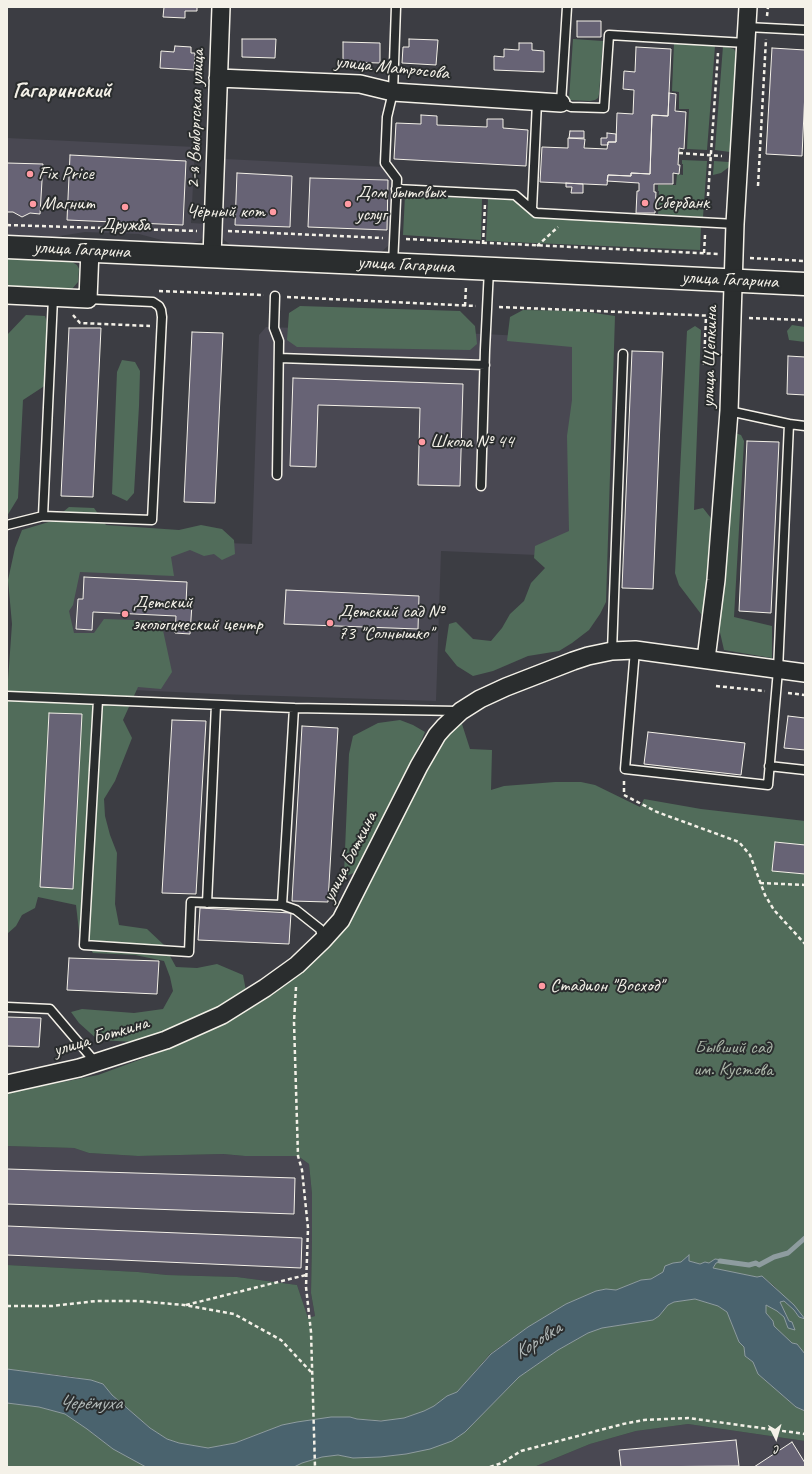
<!DOCTYPE html>
<meta charset="utf-8">
<style>
body{margin:0}
#map{position:relative;width:812px;height:1474px;overflow:hidden;background:#3c3d43;font-family:Caveat,sans-serif}
canvas{display:block}
.frame{position:absolute;inset:0;border:8px solid #f4f1e8;pointer-events:none}
.north{position:absolute;left:756px;top:1418px;width:40px;height:40px;-webkit-text-stroke:3px #2a2d2e;paint-order:stroke;rotate:175deg;font-size:11px;font-weight:700;line-height:16px;text-align:center;color:#f4f1e8}
.north::after{content:'';display:block;margin:auto;width:14px;height:18px;background:#f4f1e8;clip-path:polygon(50% 0,100% 100%,50% 72%,0 100%)}
</style>
<div id="map">
<canvas width="812" height="1474"></canvas>
<div class="frame"></div>
<div class="north">С</div>
</div>
<script>
const c = document.querySelector('canvas').getContext('2d');
c.lineJoin = 'round';
function fill(path, color) { c.fillStyle = color; c.fill(path, 'evenodd'); }
const shape = rows => new Path2D(rows.map(r => 'M' + r).join(''));
function trace(path, color, width, dash) { c.strokeStyle = color; c.lineWidth = width; c.lineCap = dash ? 'butt' : 'round'; c.setLineDash(dash || []); c.stroke(path); }
function drawText(font, color, halo, rows, align = 'center') {
  c.font = font + ' Caveat,sans-serif'; c.lineWidth = 4; c.setLineDash([]); c.textBaseline = 'middle'; c.strokeStyle = halo; c.fillStyle = color; for (const [text, x, y, turn = 0] of rows) {
    c.save(); c.translate(x, y); c.rotate((+turn || 0) * Math.PI / 180); c.textAlign = isNaN(turn) ? turn : align; if (halo) c.strokeText(text, 0, 0); c.fillText(text, 0, 0); c.restore();
  }
}
const built = shape([
 [7,138,195,147,191,223,206,224,205,234,200,241,190,244,173,243,139,234,85,232,47,238,7,237],
 [225,159,385,167,397,186,395,236,389,236,388,246,380,253,232,246,224,240,222,235],
 [266,327,485,334,592,340,585,557,441,551,436,701,218,694,25,685,31,535,252,544,259,335],
 [7,1146,74,1148,89,1153,138,1156,223,1154,245,1156,298,1156,309,1164,312,1194,312,1241,311,1293,315,1316,308,1318,297,1285,237,1277,167,1275,138,1272,7,1265],
 [688,1424,805,1441,805,1467,534,1467,590,1444,636,1431]
]);
const green = shape([
 [573,39,603,41,599,94,598,98,595,100,590,101,569,100],
 [674,43,715,46,707,150,687,149,689,109,679,109,679,92,672,91],
 [723,46,734,49,737,55,730,152,715,150],
 [682,160,707,161,703,217,658,214,659,191,658,191,658,185,676,185,677,174,683,175,683,164,682,164],
 [714,161,729,162,729,167,721,173,713,175],
 [405,195,482,199,481,240,403,235],
 [488,199,514,200,536,218,701,226,700,250,486,241],
 [7,257,69,260,77,265,79,269,78,282,72,289,65,291,7,288],
 [300,306,460,311,475,326,477,344,470,350,297,347,287,340,289,313],
 [523,310,581,311,615,316,606,602,600,614,589,630,572,643,559,651,528,656,493,671,473,676,457,666,445,651,449,624,456,622,473,639,491,641,502,628,510,614,524,601,531,583,545,568,534,558,535,546,569,531,567,436,572,400,572,347,507,341,510,317],
 [26,315,45,316,51,335,49,383,23,400,18,498,7,516,7,335],
 [792,325,805,327,805,342,789,340,787,331],
 [695,326,701,330,694,510,703,508,714,522,732,432,741,435,744,441,734,617,772,626,772,658,724,650,719,628,701,614,679,585,675,573,687,331],
 [122,360,135,362,140,371,139,406,134,493,127,501,112,494,117,372],
 [69,507,94,508,106,525,179,530,201,525,222,529,234,540,235,554,222,560,214,554,204,556,190,550,171,557,174,576,80,572,73,605,69,611,74,633,94,633,104,619,161,621,172,672,161,689,138,687,123,720,132,738,115,781,104,799,105,816,110,835,117,853,115,904,119,925,147,929,164,945,176,967,197,968,217,964,243,975,246,991,218,1008,163,1033,135,1042,98,1040,79,1023,71,1012,82,1009,134,1013,163,1009,173,991,170,977,164,961,135,955,93,953,79,931,76,905,38,897,35,908,22,915,16,926,7,934,7,683,8,680,12,624,8,580,15,548,22,530,52,521],
 [400,720,413,725,425,732,395,801,362,869,347,876,344,874,349,754,353,736,378,723],
 [461,721,470,749,492,750,491,790,504,786,555,782,581,782,595,785,640,807,644,799,701,809,805,821,805,1354,797,1344,792,1343,774,1326,773,1321,766,1313,766,1305,777,1311,785,1317,788,1328,789,1321,780,1302,784,1301,794,1310,799,1317,804,1319,774,1286,762,1276,757,1277,713,1268,716,1263,715,1259,709,1263,705,1262,700,1264,689,1261,689,1255,681,1262,673,1263,663,1272,651,1279,641,1280,616,1290,606,1289,596,1291,566,1304,528,1327,490,1354,457,1392,447,1396,434,1406,424,1411,404,1418,390,1421,357,1419,350,1417,282,1425,235,1443,208,1448,179,1443,167,1439,150,1428,112,1395,103,1384,74,1377,7,1369,7,1265,138,1272,167,1275,237,1277,297,1285,308,1318,315,1316,311,1293,312,1241,312,1194,309,1164,298,1156,245,1156,223,1154,138,1156,89,1153,74,1148,7,1146,7,1093,98,1075,169,1049,225,1024,301,973,347,925,443,739],
 [695,1299,718,1306,727,1312,739,1342,744,1347,745,1356,753,1362,758,1374,796,1407,805,1411,805,1441,688,1424,636,1431,590,1444,534,1467,294,1467,302,1463,322,1457,338,1455,353,1458,380,1457,406,1454,465,1432,519,1377,558,1350,588,1333,602,1328,653,1320,659,1316,668,1305,674,1302],
 [7,1403,39,1407,65,1414,87,1429,113,1449,146,1467,7,1467]
]);
const water = shape([
 [689,1255,689,1261,700,1264,705,1262,709,1263,715,1259,723,1260,725,1261,716,1263,713,1268,757,1277,762,1276,794,1305,805,1319,799,1317,794,1310,784,1301,780,1302,789,1321,792,1322,795,1330,788,1328,784,1317,777,1311,766,1305,766,1313,773,1321,774,1326,792,1343,797,1344,805,1354,805,1411,796,1407,758,1374,753,1362,745,1356,744,1347,739,1342,727,1312,718,1306,695,1299,674,1302,668,1305,659,1316,653,1320,602,1328,588,1333,558,1350,519,1377,465,1432,452,1441,430,1449,406,1454,380,1457,353,1458,338,1455,322,1457,302,1463,294,1467,146,1467,113,1449,87,1429,65,1414,39,1407,7,1403,7,1369,91,1380,103,1384,112,1395,150,1428,167,1439,179,1443,208,1448,235,1443,282,1425,297,1422,331,1417,350,1417,357,1419,381,1421,404,1418,424,1411,434,1406,447,1396,457,1392,491,1354,528,1327,566,1304,596,1291,606,1289,616,1290,641,1280,651,1279,663,1272,665,1266,673,1263,681,1262,689,1255]
]);
const stream = shape([
 [720,1261,749,1265,756,1263,759,1265,774,1257,788,1253,805,1238]
]);
const building = shape([
 [164,7,197,7,197,11,185,11,185,18,163,17,164,7],
 [577,21,601,21,601,37,577,37,577,21],
 [242,39,276,39,275,58,242,57,242,39],
 [409,39,438,40,436,65,402,63,403,47,409,47,409,39],
 [343,42,380,43,380,63,343,62,343,42],
 [519,43,532,43,532,50,544,51,544,72,494,70,494,56,504,57,504,49,519,50,519,43],
 [175,46,191,47,191,53,195,53,194,70,160,68,161,51,174,52,175,46],
 [636,47,671,49,668,116,652,115,650,174,631,173,631,176,608,175,607,185,540,182,542,147,568,148,568,138,585,139,584,148,607,149,608,142,616,142,617,113,633,114,634,90,623,89,624,71,635,72,636,47],
 [772,48,805,50,805,91,802,156,766,154,772,48],
 [669,93,676,94,675,111,686,112,684,149,679,148,678,165,680,165,679,174,673,173,673,184,654,184,654,192,656,192,655,213,636,213,637,191,639,191,639,183,607,181,608,175,631,176,631,173,650,174,652,115,668,116,669,93],
 [421,115,437,116,437,125,487,127,487,119,503,119,503,128,528,130,526,166,394,159,396,123,421,124,421,115],
 [570,131,584,131,584,138,569,138,570,131],
 [607,133,616,134,616,142,608,142,608,145,601,145,601,138,607,138,607,133],
 [70,155,186,161,183,225,67,220,70,155],
 [7,163,43,164,40,214,30,213,22,217,13,212,7,212,7,163],
 [237,173,292,176,290,227,235,225,237,173],
 [310,178,388,180,387,230,308,227,310,178],
 [566,183,583,184,583,193,571,193,572,187,566,187,566,183],
 [69,328,101,328,93,497,61,496,69,328],
 [192,332,223,333,215,503,184,502,192,332],
 [632,351,663,352,653,589,622,588,632,351],
 [788,356,805,357,805,395,787,394,788,356],
 [293,378,463,384,460,486,418,485,420,408,318,405,316,467,290,466,293,378],
 [747,441,779,442,771,613,739,611,747,441],
 [84,577,187,582,186,603,192,604,190,634,175,633,176,616,93,612,92,630,76,629,78,599,83,599,84,577],
 [286,590,419,596,418,629,284,624,286,590],
 [49,713,82,714,73,889,40,887,49,713],
 [788,716,805,718,805,750,784,748,788,716],
 [172,720,206,721,196,894,162,893,172,720],
 [302,726,338,728,328,902,292,901,302,726],
 [648,732,745,743,741,775,644,764,648,732],
 [775,842,805,845,805,874,772,871,775,842],
 [200,908,291,913,289,944,198,940,200,908],
 [69,958,159,961,157,994,67,990,69,958],
 [7,1017,41,1018,39,1047,7,1046,7,1017],
 [7,1169,295,1178,294,1214,7,1204,7,1169],
 [7,1226,302,1238,301,1268,7,1255,7,1226],
 [736,1440,739,1466,621,1467,619,1450,736,1440],
 [792,1442,805,1463,805,1467,754,1467,792,1442]
]);
const path = shape([
 [767,16,768,7],
 [679,153,722,156],
 [758,186,766,39],
 [707,210,718,53],
 [7,225,197,231],
 [228,231,383,238],
 [406,239,719,254],
 [483,244,485,204],
 [537,246,558,227],
 [704,253,705,235],
 [750,258,805,261],
 [159,291,264,295],
 [287,297,476,306],
 [465,306,466,286],
 [499,307,716,316],
 [73,315,80,323,150,326],
 [749,318,805,320],
 [704,365,706,316],
 [716,686,765,691],
 [788,693,805,695],
 [624,781,624,795,657,812,739,842,750,855,765,895,774,910,805,944],
 [760,883,805,885],
 [296,987,294,1022,298,1156,302,1170,308,1228,306,1287,311,1332,315,1467],
 [186,1305,306,1275],
 [7,1306,52,1306,96,1301,137,1301,184,1305,234,1314,281,1340,311,1372],
 [490,1467,502,1463,521,1451,623,1424,644,1420,688,1418,805,1434]
]);
const service = shape([
 [567,7,561,103,571,107,604,108,609,35,746,43],
 [747,27,805,30],
 [396,189,515,195,536,213,735,224],
 [532,209,537,102],
 [393,264,397,179,385,163,387,117,393,92,396,7],
 [275,296,274,328,279,341,277,475],
 [279,358,485,365],
 [789,424,805,426],
 [481,486,485,350,489,269],
 [43,516,53,298],
 [7,525,43,516,152,520,162,317,161,310,159,306,153,302,88,299],
 [635,650,625,769,768,785,778,670,789,424,729,411],
 [612,651,623,354],
 [7,696,294,708,458,711],
 [98,700,84,945,189,952,191,902,282,905,296,910,320,929,323,939],
 [769,766,805,770],
 [207,903,216,705],
 [282,905,294,708],
 [7,1007,50,1009,96,1063]
]);
const minor = shape([
 [218,78,360,84,393,92,561,103],
 [212,257,221,7],
 [7,295,88,299,90,250],
 [706,659,716,580,729,411,735,224,748,7],
 [7,1084,79,1068,166,1040,222,1015,265,988,297,965,323,940,341,920,419,766,437,735,444,727,461,711,480,699,506,687,573,661,588,656,612,651,635,650,657,653,805,673]
]);
const secondary = shape([
 [7,247,517,270,805,284]
]);
const markers = [
 [30,174,4,"#ff9aa2"],
 [645,203,4,"#ff9aa2"],
 [33,204,4,"#ff9aa2"],
 [348,204,4,"#ff9aa2"],
 [125,207,4,"#ff9aa2"],
 [273,212,4,"#ff9aa2"],
 [422,442,4,"#ff9aa2"],
 [125,614,4,"#ff9aa2"],
 [330,623,4,"#ff9aa2"],
 [542,986,4,"#ff9aa2"]
];
const streetNames = [
 ["улица Матросова",392,68,6],
 ["2-я Выборгская улица",196,119,-88],
 ["улица Гагарина",82,250,3],
 ["улица Гагарина",406,265,3],
 ["улица Гагарина",730,280,3],
 ["улица Щепкина",710,357,-88],
 ["улица Боткина",350,857,-63],
 ["улица Боткина",101,1037,-17]
];
const poiNames = [
 ["Fix Price",38,174],
 ["Дом бытовых",356,193],
 ["услуг",356,215],
 ["Сбербанк",653,203],
 ["Магнит",41,204],
 ["Чёрный кот",265,212,"right"],
 ["Дружба",125,225,"center"],
 ["Школа № 44",430,442],
 ["Детский",133,603],
 ["экологический центр",133,625],
 ["Детский сад №",338,612],
 ["73 \"Солнышко\"",338,634],
 ["Стадион \"Восход\"",550,986]
];
const parkNames = [
 ["Бывший сад",733,1048],
 ["им. Кустова",733,1070]
];
const waterNames = [
 ["Коровка",538,1341,-33],
 ["Черёмуха",90,1404]
];
const districtNames = [
 ["Гагаринский",62,91]
];
fill(built, '#494852');
fill(green, '#516c5a');
fill(water, '#4a636e');
trace(water, '#8e9c9f', 1);
trace(stream, '#8e9c9f', 5);
fill(building, '#676375');
trace(building, '#f4f1e8', 1);
trace(service, '#f4f1e8', 11);
trace(minor, '#f4f1e8', 20);
trace(secondary, '#f4f1e8', 25);
trace(path, '#f4f1e8', 2.5, [4, 3]);
trace(service, '#2a2d2e', 8);
trace(minor, '#2a2d2e', 17);
trace(secondary, '#2a2d2e', 22);
for (const [x, y, r, color] of markers) { const dot = new Path2D(); dot.arc(x, y, r, 0, 2 * Math.PI); c.fillStyle = color; c.fill(dot); trace(dot, '#2a2d2e', 1.5); }
drawText('19px', '#f4f1e8', '#2a2d2e', streetNames);
drawText('19px', '#f4f1e8', '#2a2d2e', poiNames, 'left');
drawText('19px', '#abb5a8', '#2a2d2e', parkNames);
drawText('italic 20px', '#b0b8b7', '#2a2d2e', waterNames);
drawText('bold 23px', '#f4f1e8', '#2a2d2e', districtNames);
</script>
